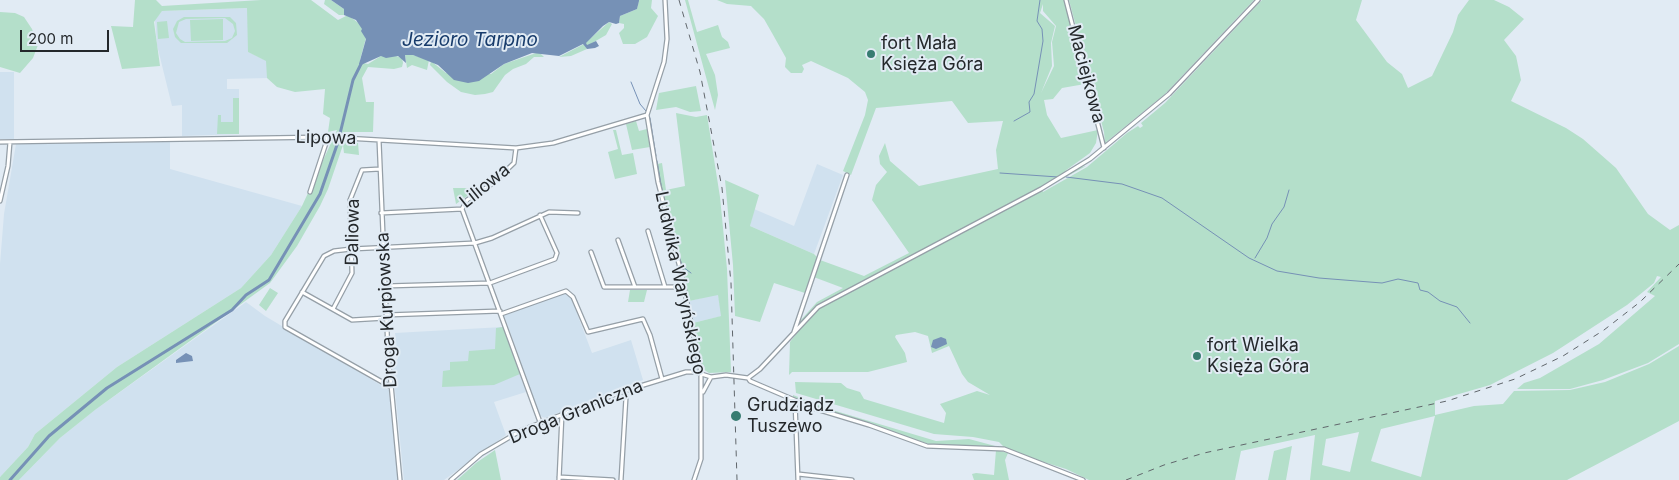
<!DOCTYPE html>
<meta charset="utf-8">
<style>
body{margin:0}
#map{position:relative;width:1679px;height:480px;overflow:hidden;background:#e1ebf4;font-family:Inter,sans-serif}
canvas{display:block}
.scale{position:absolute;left:20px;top:30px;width:89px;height:22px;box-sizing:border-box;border:2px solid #24282b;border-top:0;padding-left:6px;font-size:15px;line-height:18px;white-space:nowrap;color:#24282b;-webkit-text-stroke:4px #e1ebf4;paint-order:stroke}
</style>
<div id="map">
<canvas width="1679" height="480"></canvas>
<div class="scale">200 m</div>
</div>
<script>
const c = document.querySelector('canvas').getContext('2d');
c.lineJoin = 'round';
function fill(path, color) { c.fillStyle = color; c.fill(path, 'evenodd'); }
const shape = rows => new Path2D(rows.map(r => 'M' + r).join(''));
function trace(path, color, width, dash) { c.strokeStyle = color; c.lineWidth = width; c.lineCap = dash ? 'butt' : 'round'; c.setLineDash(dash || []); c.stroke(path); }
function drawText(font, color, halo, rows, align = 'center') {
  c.font = font + ' Inter,sans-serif'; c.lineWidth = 4; c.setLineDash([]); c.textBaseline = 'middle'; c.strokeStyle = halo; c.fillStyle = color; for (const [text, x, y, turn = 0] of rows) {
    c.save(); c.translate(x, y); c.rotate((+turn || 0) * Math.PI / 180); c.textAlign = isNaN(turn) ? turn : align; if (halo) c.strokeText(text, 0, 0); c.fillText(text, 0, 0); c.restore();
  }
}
const built = shape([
 [248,8,248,52,267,61,267,78,227,79,227,89,239,89,239,134,182,136,182,105,172,106,157,45,155,19,162,11],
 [0,72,14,72,14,139,0,139],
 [170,142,170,169,302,206,271,255,241,288,117,367,35,434,28,447,0,477,0,264,4,214,16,144],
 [817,164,843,175,814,254,750,226,754,209,794,226],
 [566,292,570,295,592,353,631,340,643,380,545,418,540,416,504,315],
 [718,294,722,316,693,323,689,301],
 [246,302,265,316,389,390,398,480,19,480,60,438,95,410],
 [503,327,526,392,494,402,506,435,444,480,404,480,392,360,398,359,395,333]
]);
const green = shape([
 [135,0,156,0,162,6,261,0,311,0,338,20,348,15,361,25,366,38,360,60,363,63,368,64,381,56,393,55,402,58,403,63,402,67,394,69,368,67,362,78,366,102,374,102,373,132,346,132,344,142,358,143,359,155,344,153,343,145,328,189,320,206,297,246,270,283,95,410,60,438,19,480,0,480,0,477,28,447,35,434,117,367,241,288,271,255,302,206,337,130,328,132,330,118,323,114,325,89,295,92,277,87,267,78,266,61,248,52,247,8,162,11,154,22,160,66,122,69,111,26,133,27],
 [325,0,331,0,344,9,344,15,339,15,324,4],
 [639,0,652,0,651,8,658,16,647,37,635,44,623,44,619,33,624,28,624,24,619,23,620,16,637,9],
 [685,0,688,0,697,32,718,25,722,37,728,42,730,48,706,54,715,75,718,95,715,110],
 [717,0,1064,0,1085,84,1062,88,1053,99,1044,100,1047,115,1061,138,1098,130,1096,143,1090,153,1065,171,1086,166,1042,190,1043,192,1087,167,1127,133,1138,126,1140,128,1143,126,1141,123,1165,103,1262,0,1362,0,1356,20,1387,62,1402,74,1408,88,1432,76,1453,32,1458,15,1469,0,1494,0,1509,7,1524,19,1504,40,1516,56,1521,80,1511,101,1566,128,1583,139,1616,168,1648,214,1670,230,1679,225,1679,344,1648,363,1603,380,1570,389,1517,389,1524,383,1540,378,1599,344,1655,296,1647,292,1661,277,1657,276,1654,283,1627,305,1553,353,1490,385,1435,401,1435,415,1474,406,1503,404,1514,391,1570,390,1605,382,1649,364,1679,346,1679,421,1567,480,1310,480,1315,435,1241,451,1235,480,1089,480,1066,469,1008,451,999,442,973,437,934,434,796,393,795,382,841,383,847,388,860,392,864,399,944,423,946,413,940,404,977,391,990,395,968,382,962,374,949,346,932,353,928,336,915,332,896,335,895,337,905,353,907,362,868,372,792,372,789,375,790,342,800,329,800,321,817,302,843,288,811,276,805,293,774,283,760,322,735,316,733,265,725,180,759,195,750,226,814,254,820,260,864,276,909,253,872,200,876,185,887,172,880,164,879,156,885,143,890,161,919,186,998,169,996,150,1003,121,968,123,952,101,876,108,851,175,843,171,865,115,868,100,865,92,848,78,811,61,802,65,804,69,802,73,791,73,785,67,786,58,772,33,764,19,751,6,727,4],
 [1043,4,1043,11,1056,26,1052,42,1054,66,1041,93,1052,66,1051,43,1055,26,1040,13],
 [1435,416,1421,477,1371,461,1381,429],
 [1359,432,1350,472,1322,465,1326,439],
 [1069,0,1254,0,1165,94,1105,143,1104,132],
 [0,12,15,13,24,17,32,29,38,45,33,58,20,73,0,67],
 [184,17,230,17,236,23,237,35,227,43,181,43,175,37,173,29,177,21],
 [225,18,233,24,235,31,232,38,225,41,185,42,180,39,176,33,179,22,186,19],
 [223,19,223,40,191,41,190,20],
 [167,21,169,38,158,39,157,22],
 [609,22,612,24,606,35,587,46,585,43],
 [584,44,587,49,571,56,559,57],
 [539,52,544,57,534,57,526,64,513,69,505,75,493,92,485,94,475,95,461,92,447,82,430,65,431,61,446,73,491,74,504,64],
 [405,55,413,55,429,60,427,70,412,65,407,68],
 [696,86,701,111,690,112,676,107,656,110,659,93],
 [233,98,239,98,239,134,217,134,218,115,221,115,221,122,233,122],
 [676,113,696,117,707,115,720,197,727,269,731,372,709,373,703,369,693,323,721,316,718,295,689,301,665,205,657,164,662,163,666,190,685,186],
 [636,121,639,131,647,129,650,147,632,150,626,124],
 [613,130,616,130,622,155,633,153,637,174,615,179,608,152,618,149],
 [453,188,468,188,470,194,456,204],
 [270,288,278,293,266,311,259,305],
 [630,290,647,290,644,302,628,302],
 [503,327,520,374,494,385,442,387,443,371,450,370,450,362,468,361,469,351,495,349,496,328],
 [793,395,829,409,936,441,969,439,999,447,935,446,813,406,793,398],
 [1292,446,1286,480,1268,480,1274,451],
 [495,450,501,480,457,480,476,463],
 [996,450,1008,453,1005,460,1009,480,974,480,972,474,976,473,994,475]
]);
const water = shape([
 [331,0,639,0,639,1,637,9,620,16,619,23,616,24,609,22,603,26,586,43,587,45,596,41,599,46,595,48,587,49,583,44,559,56,532,53,504,64,479,81,468,83,454,80,438,65,413,55,405,55,406,63,398,56,386,58,381,56,361,65,359,64,366,39,361,31,362,29,356,20,344,15,344,9],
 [941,337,946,339,947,344,936,349,931,347,933,340],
 [186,353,192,356,193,361,176,363,176,360]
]);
const stream = shape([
 [631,82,640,104,646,111],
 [650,118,656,156],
 [1014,121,1030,112,1029,102,1034,94,1043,41,1042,29,1037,21,1040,0],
 [657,161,662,190],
 [1000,173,1058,177],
 [1066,177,1122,184,1162,198,1249,258,1277,271,1319,278,1382,283,1398,279,1418,283,1420,290,1428,292,1440,301,1457,307,1470,323],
 [663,197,684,273],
 [1255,258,1267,238,1272,224,1284,207,1289,190],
 [683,267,691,273]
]);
const canal = shape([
 [10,480,49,436,107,388,232,310,246,295,269,280,320,194,338,142,353,80,362,62]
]);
const minor = shape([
 [1066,0,1104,148],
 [647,115,658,182,681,272,701,373,701,459,694,480],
 [647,115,664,62,667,39,665,0],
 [379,140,388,352,400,480],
 [0,142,328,137,516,148,553,143,647,115],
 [310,192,328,137],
 [0,201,8,166,10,142],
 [462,209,540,422],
 [462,209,467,200,492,184,514,163,516,148],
 [381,213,462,209],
 [648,231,665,287],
 [618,240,635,287],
 [591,252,604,287,684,287],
 [385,286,490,283,555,259,557,253,540,215],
 [302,292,352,320,386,318],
 [333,309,352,273,350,200,362,170,380,169],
 [501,314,566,291,573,297,588,332,643,319,650,335,662,379],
 [386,315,500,311],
 [794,332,847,175],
 [748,378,760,369,818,307,1041,189,1090,159,1169,94,1258,0],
 [391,387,285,327,285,321,324,256,334,251,351,249,475,243,492,238,549,212,578,213],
 [703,392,711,377],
 [795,401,798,480],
 [798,474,852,480],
 [559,477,613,480],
 [451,480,481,454,522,430,624,391,686,372,695,372,711,377,726,375,748,378,750,381,813,408,869,425,927,446,1004,449,1083,480],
 [559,480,562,414],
 [621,480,626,397,624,391]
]);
const rail = shape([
 [679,0,700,72,722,188,731,283,737,480],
 [1126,480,1164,465,1204,453,1447,401,1515,379,1563,356,1604,330,1640,302,1679,264]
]);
const markers = [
 [871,54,5,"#377c71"],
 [1197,356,5,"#377c71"],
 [736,416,6,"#377c71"]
];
const poiNames = [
 ["fort Mała",881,44],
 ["Księża Góra",881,65],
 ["fort Wielka",1207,346],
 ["Księża Góra",1207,367],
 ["Grudziądz",747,406],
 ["Tuszewo",747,427]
];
const streetNames = [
 ["Maciejkowa",1086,74,75],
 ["Lipowa",326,138,1],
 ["Liliowa",485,186,-39],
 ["Daliowa",353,232,-89],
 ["Ludwika Waryńskiego",680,283,78],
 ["Droga Kurpiowska",387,310,-93],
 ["Droga Graniczna",576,412,-22]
];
const waterNames = [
 ["Jezioro Tarpno",470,40]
];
fill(built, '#d0e1ef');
fill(green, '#b4dfca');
fill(water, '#7691b6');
trace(stream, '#7691b6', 1);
trace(canal, '#7691b6', 3);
trace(minor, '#959fa7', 5.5);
trace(minor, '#fff', 3);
trace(rail, '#60666b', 1, [6, 6]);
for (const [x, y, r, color] of markers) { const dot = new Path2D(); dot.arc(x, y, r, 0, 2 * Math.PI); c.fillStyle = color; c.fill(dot); trace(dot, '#e1ebf4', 2); }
drawText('18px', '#24282b', '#e1ebf4', poiNames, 'left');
drawText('18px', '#24282b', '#e1ebf4', streetNames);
drawText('italic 19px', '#173b6b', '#e1ebf4', waterNames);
</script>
